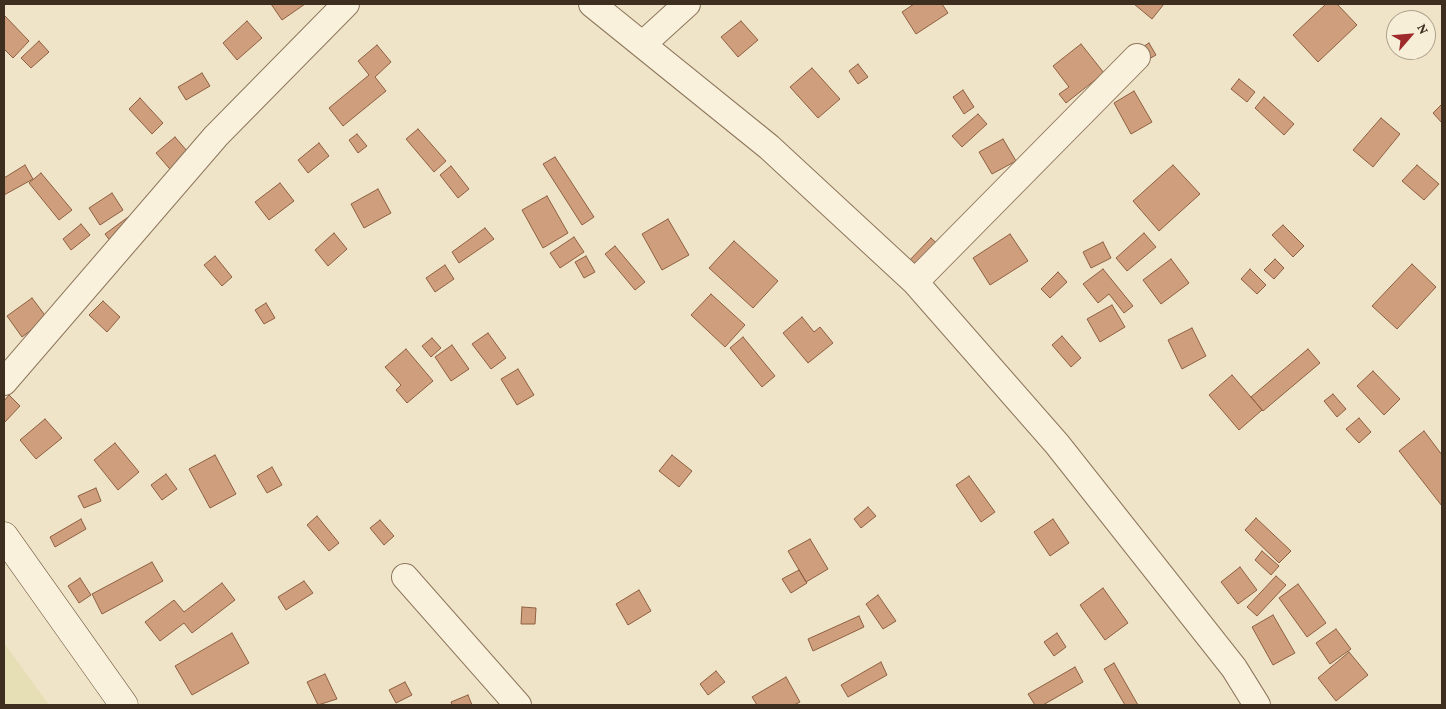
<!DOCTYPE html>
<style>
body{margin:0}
#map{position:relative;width:1446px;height:709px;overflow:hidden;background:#f0e4c8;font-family:"Crimson Pro",serif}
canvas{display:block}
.frame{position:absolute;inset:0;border:5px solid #3d2e20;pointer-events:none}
.north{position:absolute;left:1386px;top:10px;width:50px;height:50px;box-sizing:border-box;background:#f7eed8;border:1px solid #ada18e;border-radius:50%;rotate:63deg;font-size:14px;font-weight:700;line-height:20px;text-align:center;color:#3d2e20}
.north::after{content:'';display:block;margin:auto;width:18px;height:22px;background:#9e2a2b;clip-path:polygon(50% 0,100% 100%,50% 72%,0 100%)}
</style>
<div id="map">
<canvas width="1446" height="709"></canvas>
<div class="frame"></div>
<div class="north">N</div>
</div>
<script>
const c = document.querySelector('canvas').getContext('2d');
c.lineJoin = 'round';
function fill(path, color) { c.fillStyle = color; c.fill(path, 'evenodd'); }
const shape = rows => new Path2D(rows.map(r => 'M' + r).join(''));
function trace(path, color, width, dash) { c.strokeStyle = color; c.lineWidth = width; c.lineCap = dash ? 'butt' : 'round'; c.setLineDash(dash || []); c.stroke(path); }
const farmland = shape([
 [4,643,49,705,4,705]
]);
const building = shape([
 [271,4,305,4,282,20,271,4],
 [914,4,942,4,948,13,916,34,902,12,914,4],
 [1134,4,1164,4,1152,19,1134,4],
 [1326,4,1337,4,1357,25,1318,62,1293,35,1326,4],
 [4,15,29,41,13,58,4,49,4,15],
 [247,21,262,38,237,60,223,43,247,21],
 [741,21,758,40,738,57,721,37,741,21],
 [39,41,49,52,31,68,21,58,39,41],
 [1149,43,1156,55,1140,64,1133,53,1149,43],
 [1081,44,1104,73,1066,103,1059,94,1069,87,1053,66,1081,44],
 [377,45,391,62,375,77,386,91,343,126,329,108,369,75,358,61,377,45],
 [858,64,868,77,858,84,849,71,858,64],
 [812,68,840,99,818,118,790,87,812,68],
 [202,73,210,86,186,100,178,87,202,73],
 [1239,79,1255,92,1247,102,1231,89,1239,79],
 [963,90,974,107,964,114,953,97,963,90],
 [1134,91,1152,122,1131,134,1114,103,1134,91],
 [1264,97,1294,124,1284,135,1255,108,1264,97],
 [140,98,163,123,152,134,129,109,140,98],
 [1442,104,1442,123,1433,113,1442,104],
 [978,114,987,124,962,147,952,136,978,114],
 [1381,118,1400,134,1373,167,1353,150,1381,118],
 [418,129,446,161,434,172,406,139,418,129],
 [357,134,367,146,358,153,349,140,357,134],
 [175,137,193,158,175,175,156,153,175,137],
 [1003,139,1016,161,992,174,979,152,1003,139],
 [319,143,329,156,308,173,298,160,319,143],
 [555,157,594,217,582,225,543,164,555,157],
 [25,165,33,179,4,195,4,178,25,165],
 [1173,165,1200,194,1159,231,1133,201,1173,165],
 [1417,165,1439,184,1424,200,1402,181,1417,165],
 [451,166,469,189,458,198,440,175,451,166],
 [41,173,72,210,59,220,29,183,41,173],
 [280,183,294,201,269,220,255,202,280,183],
 [378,189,391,213,364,228,351,204,378,189],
 [112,193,123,210,100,225,89,208,112,193],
 [547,196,568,233,543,248,522,210,547,196],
 [135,212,111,242,105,234,135,212],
 [668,219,689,255,662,270,642,234,668,219],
 [81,224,90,235,71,250,63,239,81,224],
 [1283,225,1304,246,1293,257,1272,235,1283,225],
 [485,228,494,239,459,263,452,252,485,228],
 [334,233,347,249,328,266,315,250,334,233],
 [1144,233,1156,247,1127,271,1116,258,1144,233],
 [1010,234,1028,261,990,285,973,258,1010,234],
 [574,237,584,252,560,268,550,253,574,237],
 [931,238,942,248,916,275,906,264,931,238],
 [734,241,778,281,753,308,709,268,734,241],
 [1103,242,1111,258,1091,268,1083,252,1103,242],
 [615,246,645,282,635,290,605,254,615,246],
 [215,256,232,277,222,286,204,265,215,256],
 [586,256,595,272,584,278,575,262,586,256],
 [1171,259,1189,283,1161,304,1143,280,1171,259],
 [1275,259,1284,268,1274,279,1264,270,1275,259],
 [1412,264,1436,287,1397,329,1372,306,1412,264],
 [445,265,454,279,435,292,426,278,445,265],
 [1103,269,1133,306,1124,313,1109,294,1098,303,1083,284,1103,269],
 [1250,269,1266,285,1257,294,1241,279,1250,269],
 [1058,272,1067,282,1050,298,1041,289,1058,272],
 [711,294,745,325,725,347,691,315,711,294],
 [32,298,47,318,22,337,7,316,32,298],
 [103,301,120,317,107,332,89,315,103,301],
 [266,303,275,318,264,324,255,310,266,303],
 [1112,305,1125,327,1100,342,1087,319,1112,305],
 [802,317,814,332,820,327,833,343,808,363,783,333,802,317],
 [1192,328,1206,356,1182,369,1168,340,1192,328],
 [488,333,506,358,491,369,472,344,488,333],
 [1062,336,1081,358,1071,367,1052,345,1062,336],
 [743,337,775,376,762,387,730,348,743,337],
 [432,338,441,348,431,357,422,346,432,338],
 [452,345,469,369,451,381,435,357,452,345],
 [406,349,433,381,407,403,396,390,401,385,385,367,406,349],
 [1308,349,1320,363,1263,411,1251,397,1308,349],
 [518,369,534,395,517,405,501,379,518,369],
 [1373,371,1400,399,1384,415,1357,386,1373,371],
 [1232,375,1262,410,1239,430,1209,395,1232,375],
 [1333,394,1346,409,1337,417,1324,401,1333,394],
 [9,395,20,406,4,423,4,401,9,395],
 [1359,418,1371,432,1359,443,1346,429,1359,418],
 [45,419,62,438,36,459,20,440,45,419],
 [1424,431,1442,455,1442,506,1399,451,1424,431],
 [115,443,139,472,118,490,94,460,115,443],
 [215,455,236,494,210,508,189,469,215,455],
 [672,455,692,471,679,487,659,471,672,455],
 [272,467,282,485,267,493,257,476,272,467],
 [166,474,177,489,162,500,151,485,166,474],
 [969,476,995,512,981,522,956,485,969,476],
 [96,488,101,501,84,508,78,496,96,488],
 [868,507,876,516,861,528,854,519,868,507],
 [317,516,339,543,329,551,307,525,317,516],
 [1256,518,1291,551,1279,563,1245,530,1256,518],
 [81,519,86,529,55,547,50,537,81,519],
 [1053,519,1069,543,1050,556,1034,532,1053,519],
 [380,520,394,536,384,545,370,528,380,520],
 [810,539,828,569,806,582,788,551,810,539],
 [1262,551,1279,566,1271,575,1255,560,1262,551],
 [152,562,163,581,102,614,92,594,152,562],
 [1240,567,1257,590,1238,604,1221,582,1240,567],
 [799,570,807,583,791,593,782,579,799,570],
 [1276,576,1286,585,1257,616,1247,607,1276,576],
 [80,578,91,595,79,603,68,586,80,578],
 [304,581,313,593,286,610,278,597,304,581],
 [222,583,235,600,192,633,184,623,160,641,145,622,174,600,184,612,222,583],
 [1298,584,1326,623,1307,637,1279,598,1298,584],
 [1103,588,1128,623,1105,640,1080,605,1103,588],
 [639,590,651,611,628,625,616,604,639,590],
 [878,595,896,621,883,629,866,604,878,595],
 [522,607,536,608,535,624,521,624,522,607],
 [1273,615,1295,653,1273,665,1252,627,1273,615],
 [859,616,864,627,813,651,808,639,859,616],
 [1336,629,1351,649,1330,664,1316,643,1336,629],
 [232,633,249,663,192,695,175,666,232,633],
 [1057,633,1066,647,1054,656,1044,642,1057,633],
 [1349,652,1368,675,1336,701,1318,678,1349,652],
 [881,662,887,675,848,697,841,685,881,662],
 [1114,663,1138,705,1125,705,1104,669,1114,663],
 [1075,667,1083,682,1043,705,1035,705,1028,694,1075,667],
 [716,671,725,682,708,695,700,684,716,671],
 [325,674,337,699,318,705,307,682,325,674],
 [786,677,800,702,794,705,757,705,752,697,786,677],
 [405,682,412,695,396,703,389,690,405,682],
 [468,695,472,705,452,705,451,702,468,695]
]);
const street = shape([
 [592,4,769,147,915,282,1057,444,1234,668,1257,705],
 [643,44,687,4],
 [915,282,1137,57],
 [4,382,216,136,346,4],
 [405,577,518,705]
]);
const secondary = shape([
 [4,536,124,705]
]);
fill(farmland, '#e6deb5');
fill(building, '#cf9f7d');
trace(building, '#8d5f41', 1);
trace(street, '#8d765c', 28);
trace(secondary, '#6f573f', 29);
trace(street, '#faf1dc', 26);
trace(secondary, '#faf1dc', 28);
</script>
